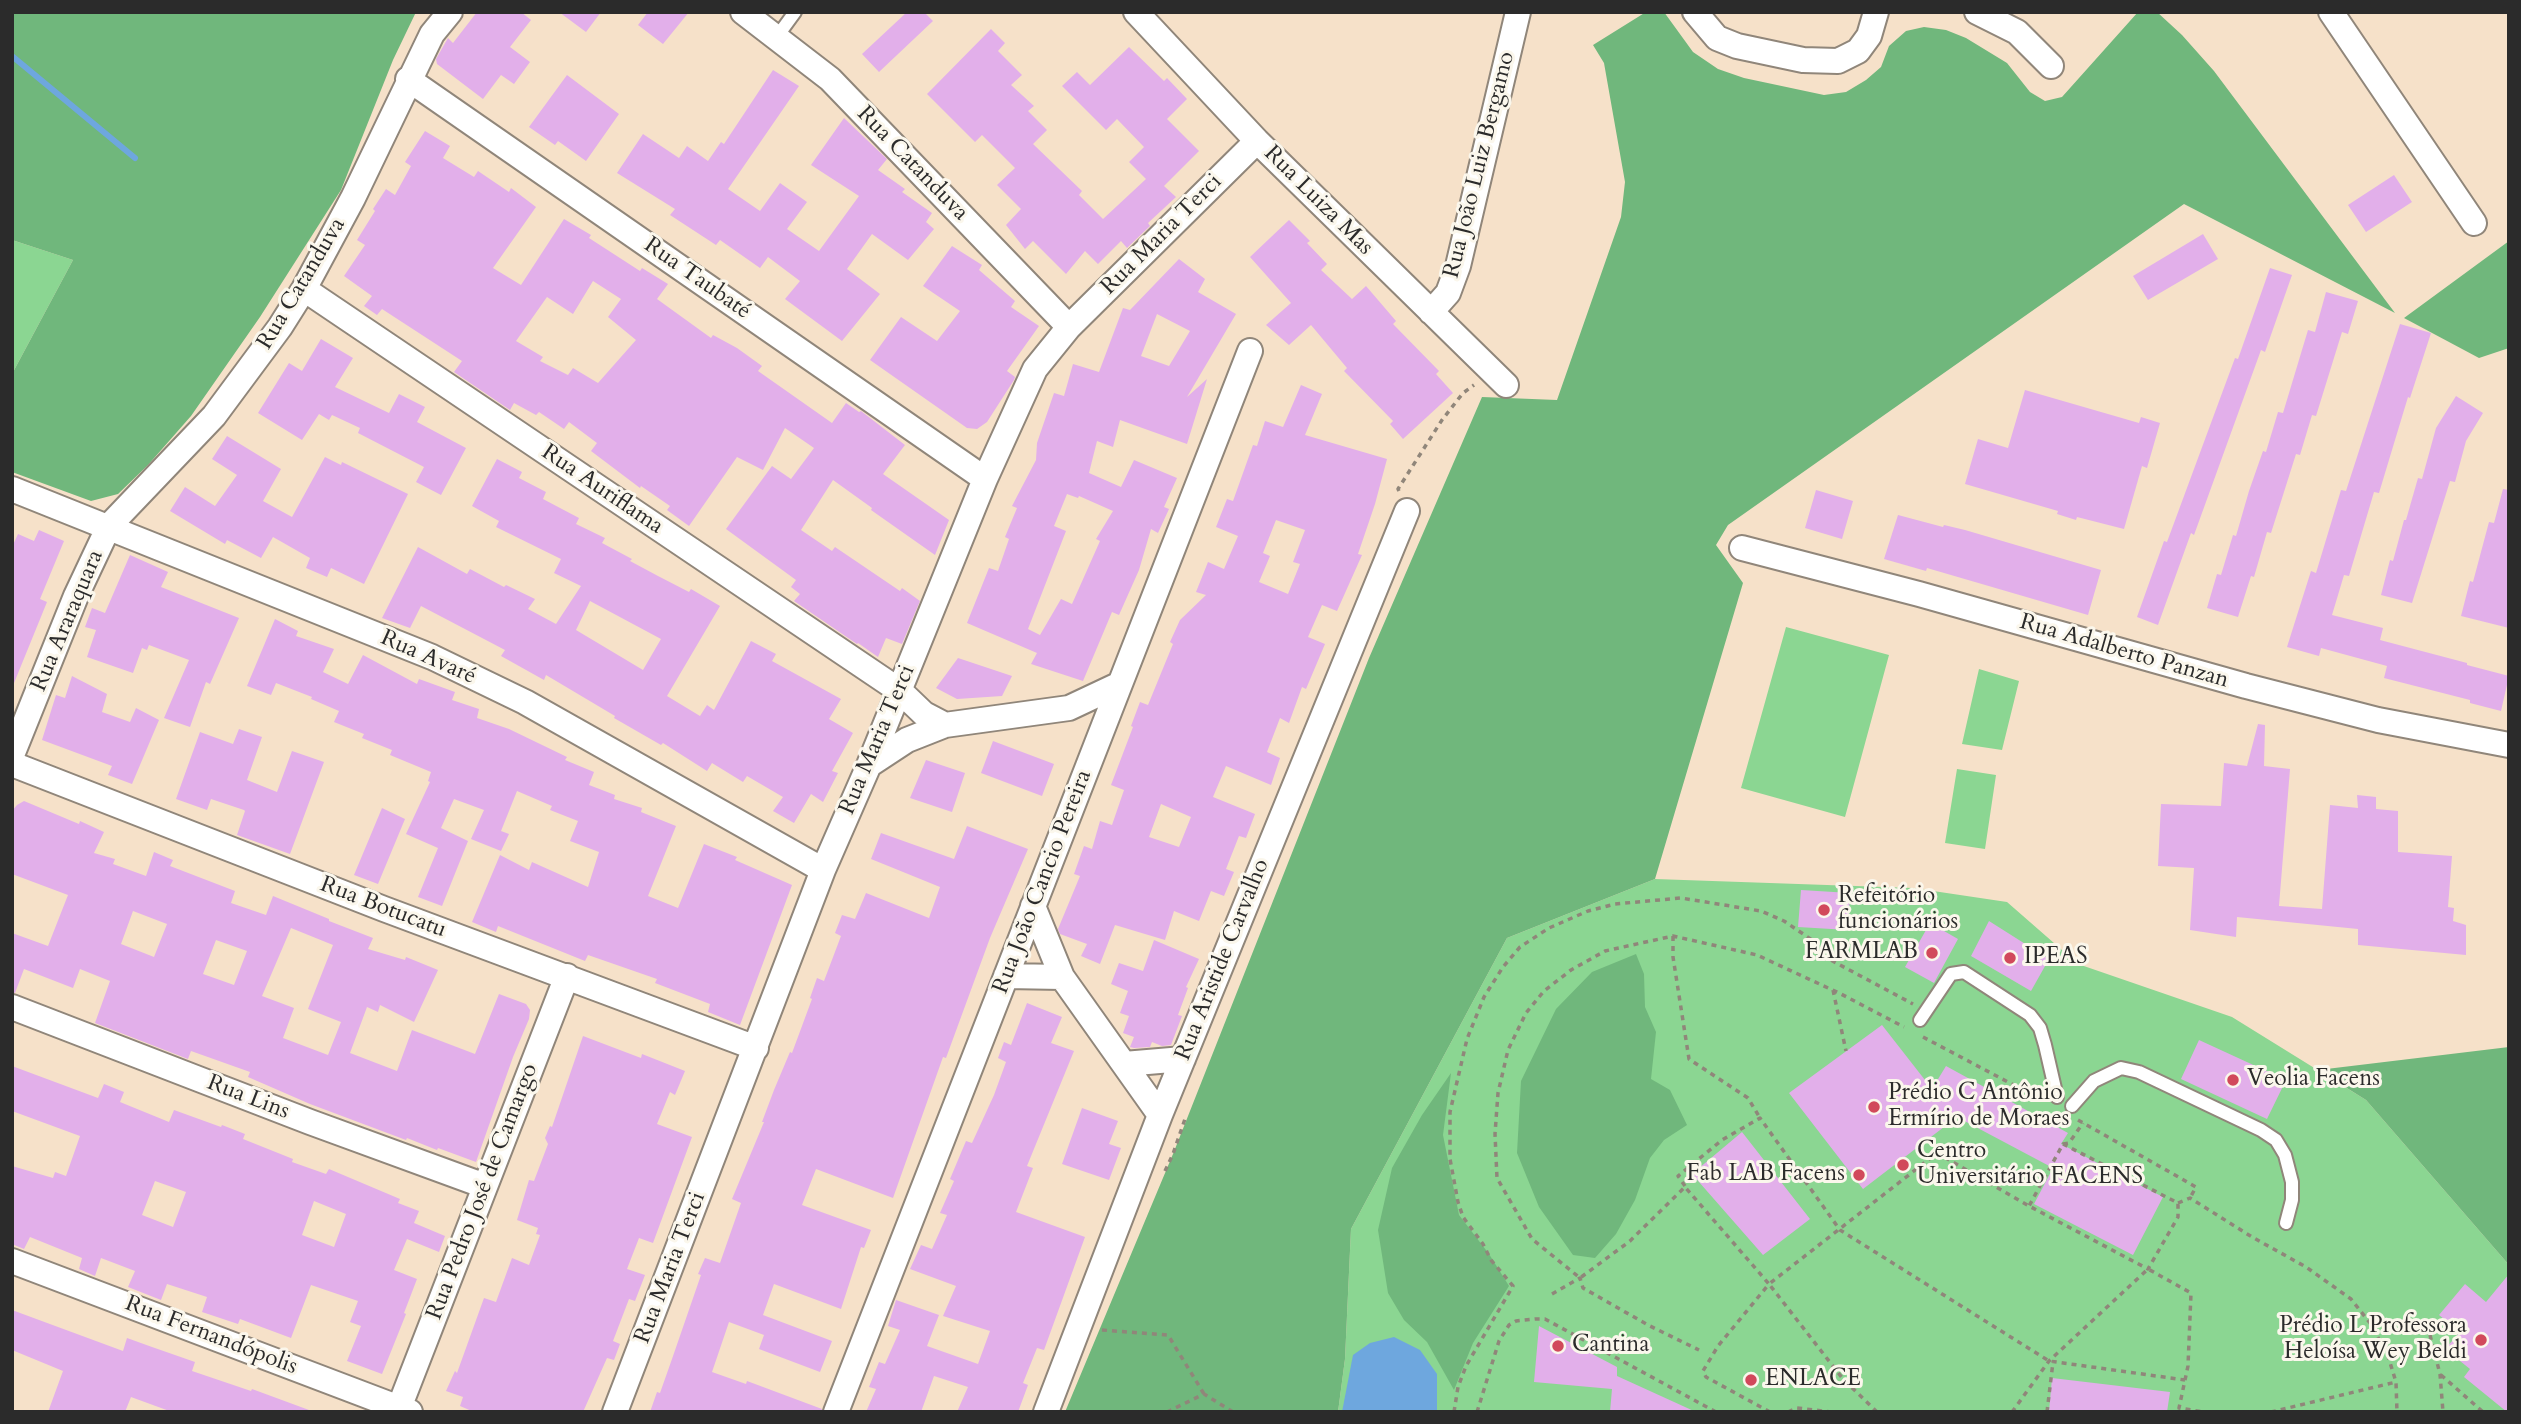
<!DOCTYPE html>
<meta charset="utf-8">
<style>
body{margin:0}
#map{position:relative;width:2521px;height:1424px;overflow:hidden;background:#f6e1c9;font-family:Cardo,serif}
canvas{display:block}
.frame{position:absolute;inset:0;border:14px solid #2b2b2b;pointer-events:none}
</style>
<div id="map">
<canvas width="2521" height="1424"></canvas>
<div class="frame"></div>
</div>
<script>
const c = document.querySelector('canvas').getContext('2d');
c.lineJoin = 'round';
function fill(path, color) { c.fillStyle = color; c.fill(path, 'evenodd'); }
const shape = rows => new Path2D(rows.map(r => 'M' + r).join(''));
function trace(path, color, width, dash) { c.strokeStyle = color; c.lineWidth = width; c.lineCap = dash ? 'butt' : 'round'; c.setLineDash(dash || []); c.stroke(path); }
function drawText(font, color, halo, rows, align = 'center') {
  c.font = font + ' Cardo,serif'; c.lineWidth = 6; c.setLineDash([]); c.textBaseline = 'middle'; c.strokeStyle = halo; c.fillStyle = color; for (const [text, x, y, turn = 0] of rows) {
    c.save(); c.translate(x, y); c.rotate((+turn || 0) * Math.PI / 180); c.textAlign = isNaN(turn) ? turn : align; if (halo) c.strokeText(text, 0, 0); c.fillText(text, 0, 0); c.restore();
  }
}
const green = shape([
 [12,240,73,260,12,374],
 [1786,627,1889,655,1845,817,1741,788],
 [1979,669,2019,681,2002,750,1962,744],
 [1957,769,1996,775,1985,849,1945,843],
 [1655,879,1913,888,2007,902,2078,964,2232,1017,2366,1100,2509,1265,2509,1412,1338,1412,1345,1359,1351,1229,1507,938]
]);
const forest = shape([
 [12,12,416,12,393,60,341,190,260,317,191,416,148,465,118,494,91,501,12,472,12,374,73,260,12,240],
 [1646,12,1664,12,1693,52,1718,69,1744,78,1824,95,1846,92,1866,80,1881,67,1889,46,1906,31,1924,27,1946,30,1966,38,2007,63,2030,92,2045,101,2062,97,2138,12,2157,12,2182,35,2214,71,2395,313,2184,204,1728,525,1716,545,1743,583,1655,879,1507,938,1351,1229,1345,1359,1338,1412,1065,1412,1173,1154,1369,658,1482,397,1557,400,1621,217,1625,182,1604,63,1593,45],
 [2509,241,2509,348,2479,358,2404,318],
 [1636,954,1644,974,1645,1007,1656,1032,1651,1079,1670,1090,1687,1125,1664,1140,1650,1158,1635,1200,1616,1234,1595,1258,1573,1255,1539,1207,1517,1153,1521,1081,1556,1009,1592,972],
 [2509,1047,2509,1265,2366,1100,2318,1070],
 [1451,1073,1443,1135,1459,1215,1489,1254,1509,1286,1473,1343,1454,1390,1427,1342,1404,1320,1388,1293,1378,1230,1392,1168,1422,1115]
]);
const water = shape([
 [1394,1337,1420,1350,1437,1374,1437,1412,1342,1412,1353,1355,1370,1343]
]);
const stream = shape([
 [12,56,135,158]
]);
const building = shape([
 [477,12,521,12,531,20,510,47,530,62,514,84,501,75,483,99,437,64,436,59,448,38,453,43],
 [559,12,601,12,586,32],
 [648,12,689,12,663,44,638,25],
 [907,12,924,12,933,21,879,72,862,54],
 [991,29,1005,43,998,51,1022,75,1011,85,1034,106,1028,111,1047,130,1033,144,1082,191,1079,195,1103,219,1146,179,1129,162,1144,147,1117,119,1106,130,1062,86,1077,72,1090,85,1129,47,1164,81,1167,78,1187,99,1167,119,1199,151,1164,186,1176,197,1148,223,1150,226,1127,248,1121,241,1098,264,1085,251,1066,274,1033,241,1025,249,1006,225,1021,209,997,185,1015,168,982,135,975,142,927,94],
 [773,70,799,86,728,189,760,211,780,183,807,202,787,229,819,251,859,196,811,165,844,118,887,159,878,170,905,189,902,192,932,213,926,222,934,229,908,260,872,234,847,269,880,294,842,341,785,299,800,281,768,257,760,268,720,240,716,245,670,215,675,209,617,173,643,134,679,158,687,146,708,161,721,142,724,144],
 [567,75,619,114,586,161,558,141,555,145,529,127],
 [425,131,450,146,443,158,474,177,478,171,509,192,511,188,536,207,493,268,521,285,564,219,591,235,589,238,640,271,642,268,668,284,657,299,711,338,713,335,737,348,762,366,758,371,832,423,846,403,859,412,861,411,905,445,883,474,949,520,935,555,871,510,872,508,833,480,801,530,832,551,835,547,900,591,902,588,920,601,902,644,886,638,878,657,858,643,857,644,794,601,800,594,791,587,796,580,726,529,772,466,791,479,814,448,785,428,763,470,737,457,689,526,667,510,670,506,641,486,640,488,591,451,597,443,569,422,564,429,539,412,536,415,514,403,510,410,454,372,462,361,382,309,377,315,364,306,372,296,344,276,365,245,357,240,375,211,373,209,386,189,395,195,411,166,405,162],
 [593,281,621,299,608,317,636,340,598,383,573,368,568,375,540,361,543,357,516,341,547,297,573,314],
 [2394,175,2412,202,2366,232,2348,205],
 [1289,220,1310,241,1307,243,1327,264,1321,270,1352,299,1366,286,1396,321,1393,324,1439,371,1436,374,1453,393,1403,439,1390,424,1393,421,1344,371,1347,368,1311,325,1289,345,1266,325,1291,303,1250,257],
 [2203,234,2218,259,2148,300,2133,276],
 [952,246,982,265,979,270,1015,301,1011,307,1039,326,1007,371,1015,377,1014,380,987,422,977,429,967,428,870,360,901,317,937,341,960,311,923,286],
 [1179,259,1205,279,1198,292,1236,314,1187,397,1207,379,1187,444,1120,420,1113,447,1097,441,1089,473,1121,487,1134,460,1177,478,1164,507,1169,509,1158,533,1151,529,1139,570,1119,615,1112,612,1083,681,1031,664,1037,653,967,623,989,568,998,571,1009,539,1005,537,1017,508,1012,506,1036,460,1037,443,1054,393,1064,396,1073,364,1099,372,1123,308,1130,310],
 [1157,314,1190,331,1169,366,1141,356],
 [1067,494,1078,498,1079,496,1113,511,1096,539,1100,541,1072,604,1061,599,1040,635,1028,629,1066,531,1054,526],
 [2270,268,2292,275,2265,352,2261,350,2194,535,2191,533,2158,625,2137,617,2164,541,2167,542,2235,358,2238,359],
 [2326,292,2358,301,2348,334,2342,332,2316,416,2312,415,2300,455,2296,454,2271,533,2267,532,2254,577,2251,576,2238,617,2207,608,2217,574,2221,575,2233,535,2236,536,2249,491,2263,451,2266,452,2278,412,2283,413,2308,330,2315,332],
 [2400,324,2431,333,2410,398,2408,397,2379,493,2374,492,2349,576,2344,575,2332,615,2383,628,2380,640,2467,663,2467,665,2509,676,2501,711,2470,703,2470,700,2384,678,2387,666,2321,648,2319,656,2287,647,2311,571,2316,573,2341,490,2346,491],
 [321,339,353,358,335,387,389,413,399,394,425,407,417,422,466,448,441,495,416,482,424,467,358,433,360,428,332,415,329,420,319,414,302,440,258,413,289,363,302,371],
 [1301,385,1322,394,1305,435,1387,459,1375,504,1358,554,1362,555,1337,611,1322,605,1308,637,1325,644,1306,689,1302,687,1289,723,1280,718,1267,752,1280,758,1271,785,1226,766,1213,797,1255,814,1246,838,1239,836,1226,869,1234,872,1224,896,1211,891,1199,921,1174,911,1165,940,1115,925,1100,964,1081,956,1087,944,1060,934,1058,929,1080,876,1074,874,1084,846,1092,849,1100,821,1112,825,1124,790,1111,785,1133,727,1131,726,1140,702,1148,705,1173,644,1170,642,1180,620,1206,595,1196,592,1208,562,1224,569,1238,536,1216,527,1227,499,1233,501,1253,445,1257,446,1265,421,1283,427],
 [1276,520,1305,530,1293,562,1300,564,1288,594,1259,582,1270,556,1263,553],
 [1161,804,1191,817,1179,847,1149,837],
 [2025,390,2139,423,2141,417,2160,423,2147,468,2142,466,2124,529,2077,517,2076,520,2057,514,2058,511,1965,484,1978,439,2008,448],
 [2456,396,2483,413,2466,441,2455,482,2450,481,2412,603,2381,595,2390,560,2393,561,2404,520,2406,520,2418,478,2422,479,2436,428],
 [227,436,281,469,263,501,292,517,325,457,341,465,342,462,408,494,364,584,331,568,327,577,306,568,310,558,273,537,261,558,227,540,225,544,170,511,185,487,215,506,237,475,212,459],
 [497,459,522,472,519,478,546,492,543,499,579,518,576,524,605,538,602,543,632,559,630,561,658,576,689,592,691,589,720,606,667,696,700,716,707,705,714,710,751,641,776,654,772,661,841,699,829,719,853,733,832,771,838,773,823,802,811,794,794,823,773,811,783,797,747,776,743,782,712,763,707,771,663,743,661,745,614,718,615,716,546,675,544,680,501,656,505,650,421,606,410,628,382,618,418,547,467,574,470,569,504,587,506,585,535,599,528,609,556,624,581,586,554,573,561,559,496,527,499,521,472,506],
 [590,601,661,639,643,670,576,630],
 [2503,489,2509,490,2509,628,2461,616,2470,581,2473,582,2489,522,2494,523],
 [1816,490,1853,501,1842,539,1805,528],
 [1898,515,1943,527,1944,525,1965,530,2101,570,2088,615,1927,568,1926,571,1884,559],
 [39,530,64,541,40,599,47,602,12,688,12,547,18,534,34,541],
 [130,555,168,572,161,587,239,618,210,684,206,682,190,727,164,718,189,660,149,645,147,650,142,648,133,673,87,657,96,630,85,627,92,608,105,613],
 [275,619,298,631,296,636,334,649,323,672,348,684,363,655,417,684,419,679,455,692,452,700,479,709,477,718,509,729,567,757,565,760,594,772,589,785,615,795,614,799,642,808,641,812,676,826,648,896,678,908,704,844,737,857,735,860,792,885,740,1025,708,1012,710,1004,655,983,657,979,588,955,585,961,498,926,496,932,472,922,500,855,529,870,532,862,588,887,599,852,570,841,578,821,550,810,552,806,517,791,501,831,509,834,501,851,471,839,484,810,454,799,441,828,468,841,442,906,418,897,438,848,406,834,430,782,428,781,431,772,390,755,392,750,362,738,364,734,334,722,339,711,311,699,312,697,276,683,271,695,247,686],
 [958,658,1012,676,1002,696,957,699,936,688],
 [72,676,107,694,102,712,130,722,136,708,159,720,132,784,108,775,112,766,42,740,56,695,65,698],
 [2258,724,2265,725,2264,766,2290,769,2279,906,2322,909,2330,805,2358,808,2357,795,2376,797,2376,809,2398,811,2398,852,2452,856,2448,907,2454,908,2453,921,2466,925,2466,955,2358,945,2358,929,2237,917,2236,937,2190,930,2194,868,2158,866,2161,804,2221,806,2224,763,2247,766],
 [239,729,262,737,247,780,277,792,292,751,324,762,290,854,237,835,245,811,244,810,211,799,207,810,176,799,200,732,233,744],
 [993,741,1054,764,1042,796,981,773],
 [926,760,965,773,952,812,910,798],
 [24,801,79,824,80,821,104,832,94,853,115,859,113,864,146,876,154,852,173,860,170,866,235,891,231,903,266,915,273,896,329,919,329,921,373,938,368,949,405,960,406,957,438,970,414,1022,380,1005,378,1012,367,1007,350,1053,397,1071,412,1030,475,1054,499,994,526,1004,530,1010,529,1019,513,1057,476,1162,438,1148,437,1150,407,1138,406,1140,310,1104,248,1077,250,1072,191,1051,188,1059,95,1023,110,981,80,969,73,988,24,969,15,993,12,992,12,933,48,946,68,895,12,874,12,811,17,805],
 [133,911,167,924,154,957,121,944],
 [291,928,333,945,308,1009,341,1022,328,1055,283,1038,294,1008,262,996],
 [216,940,247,951,234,985,203,974],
 [382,808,405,819,378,884,354,875],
 [967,826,1028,849,990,938,946,1058,943,1057,893,1198,816,1169,802,1205,871,1230,864,1248,861,1247,841,1309,774,1284,763,1315,832,1341,820,1372,759,1349,764,1335,729,1322,712,1372,746,1384,747,1381,822,1409,821,1412,650,1412,657,1392,660,1393,672,1359,701,1275,698,1274,705,1258,720,1263,741,1203,732,1199,764,1122,762,1122,774,1090,790,1052,792,1053,812,999,810,998,817,978,824,981,841,936,835,933,842,915,855,919,866,893,929,918,940,887,871,859,881,833,954,859],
 [1801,890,1850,893,1848,930,1798,927],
 [1989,921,2049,959,2031,991,1971,956],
 [1930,923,1958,939,1934,983,1905,967],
 [1154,940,1199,959,1186,987,1188,988,1178,1015,1182,1016,1171,1045,1162,1046,1152,1042,1150,1047,1134,1048,1130,1047,1134,1037,1123,1033,1129,1016,1120,1013,1128,991,1111,984,1119,963,1143,971],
 [1027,1003,1062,1017,1051,1043,1074,1051,1027,1166,1033,1168,1016,1212,1085,1237,1044,1350,1037,1348,1023,1383,1028,1385,1018,1412,957,1412,968,1387,934,1376,921,1412,866,1412,876,1389,869,1387,879,1362,885,1364,900,1330,888,1326,896,1300,939,1315,927,1346,978,1364,990,1331,943,1316,956,1286,910,1269,921,1245,932,1249,947,1215,940,1213,954,1181,950,1179,966,1141,972,1143,994,1095,1006,1062,998,1058,1004,1042,1011,1045],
 [1882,1025,1932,1089,1946,1066,2068,1133,2061,1144,2163,1197,2133,1255,2034,1204,2053,1168,1957,1117,1863,1189,1789,1093],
 [583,1036,641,1058,642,1054,685,1071,675,1095,670,1092,657,1124,692,1137,653,1243,639,1238,627,1269,645,1275,635,1301,629,1299,613,1341,620,1344,614,1360,607,1358,583,1412,474,1412,460,1406,463,1397,446,1391,455,1371,457,1373,484,1298,496,1302,512,1258,529,1265,540,1235,536,1234,538,1228,517,1220,529,1180,534,1181,548,1144,545,1138,550,1126,552,1127],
 [2199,1040,2286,1080,2267,1119,2181,1079],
 [12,1066,98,1098,104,1084,124,1092,120,1102,169,1122,174,1110,221,1127,222,1125,245,1134,243,1139,293,1159,292,1162,326,1174,329,1169,400,1199,398,1203,419,1211,414,1223,445,1236,439,1252,407,1239,394,1270,417,1279,404,1313,406,1314,382,1374,347,1361,361,1326,350,1322,358,1301,311,1285,291,1338,240,1319,238,1324,202,1312,207,1297,167,1284,161,1300,128,1287,135,1271,101,1258,95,1276,79,1269,82,1258,30,1237,24,1249,12,1244,12,1166,53,1178,55,1172,66,1176,80,1136,12,1111],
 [155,1181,186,1192,173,1227,142,1215],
 [314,1201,346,1214,334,1247,302,1235],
 [1082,1108,1118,1121,1109,1144,1121,1148,1109,1180,1062,1164],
 [1742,1132,1810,1219,1763,1255,1692,1174],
 [2509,1274,2509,1412,2507,1412,2464,1377,2470,1369,2445,1349,2460,1332,2439,1315,2465,1284,2486,1302],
 [12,1310,123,1351,127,1338,152,1347,195,1362,192,1371,251,1391,252,1389,309,1410,309,1412,172,1412,131,1397,125,1412,48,1412,63,1371,12,1350],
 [1539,1326,1617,1367,1617,1376,1696,1412,1610,1412,1612,1389,1534,1382],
 [2052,1378,2170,1392,2167,1412,2049,1412]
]);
const path = shape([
 [1399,491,1398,489,1442,420,1463,393,1474,385],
 [1673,936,1673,957,1689,1059,1748,1098,1760,1118],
 [1833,990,1846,1051],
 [1923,1037,2040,1099],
 [2078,1120,2196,1187,2190,1198],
 [2063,1144,2069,1143,2083,1123],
 [1165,1171,1173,1154,1186,1116],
 [1685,1186,1678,1176,1722,1140,1760,1118,1840,1230,2049,1361,2185,1380],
 [2178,1203,2190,1198,2252,1237,2306,1267,2351,1299,2370,1323,2388,1356,2396,1382,2397,1412],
 [1552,1294,1580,1278,1583,1288,1648,1325,1699,1350],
 [1102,1330,1168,1335,1204,1394],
 [2430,1335,2440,1374,2443,1412],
 [2441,1375,2483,1412],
 [1167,1412,1204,1394,1233,1412],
 [1454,1412,1458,1387,1466,1366,1513,1286,1491,1260,1483,1244,1463,1217,1458,1202,1450,1159,1450,1112,1467,1039,1484,997,1503,967,1520,947,1549,928,1588,911,1615,904,1681,898,1761,911,1784,921,1815,942,1812,950,1913,1004],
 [1477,1412,1499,1341,1509,1325,1516,1321,1535,1319,1545,1319,1716,1412],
 [1770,1412,1706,1377,1703,1371,1718,1346,1769,1284,1685,1187,1630,1241,1580,1278,1532,1239,1497,1178,1495,1134,1498,1093,1508,1050,1526,1013,1544,991,1571,970,1605,951,1673,936,1757,955,1841,994,1904,1027],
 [1788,1412,1797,1408,1831,1412],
 [1877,1412,1843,1379,1769,1284,1937,1153,2029,1206,2148,1269,2178,1217,2178,1203,2063,1144,2029,1206],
 [2012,1412,2049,1361,2148,1269,2191,1293,2188,1366,2179,1408,2204,1412],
 [2047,1412,2053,1362],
 [2271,1412,2396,1382]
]);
const lane = shape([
 [776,38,795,12],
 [1920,1020,1951,974,1964,972,2030,1015,2040,1028,2045,1045,2057,1097],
 [2072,1106,2094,1081,2121,1068,2139,1072,2261,1130,2276,1140,2285,1155,2292,1182,2292,1200,2286,1223]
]);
const street = shape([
 [743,12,830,79,1069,327],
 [1136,12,1257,141,1506,385],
 [1695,12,1717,38,1737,46,1803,60,1838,61,1858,51,1869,36,1876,12],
 [1977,12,2017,32,2051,66],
 [2331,12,2474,223],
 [408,79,985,479],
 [304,289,900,691,924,714,945,725,1069,708,1120,684],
 [1431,312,1448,293,1458,266,1518,12],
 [12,489,432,657,525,702,823,870],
 [1742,548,1919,594,2246,686,2378,720,2509,745],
 [12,755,76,596,109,526,214,416,280,327,304,289,353,198,432,34,450,12],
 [12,764,384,909,756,1048],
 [869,765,907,740,945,725],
 [1033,906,1062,977,1160,1115],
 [1006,976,1062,977],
 [12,1007,310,1122,485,1186],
 [1124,1064,1183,1059],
 [12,1261,410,1412],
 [399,1408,567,976],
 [615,1412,823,870,869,765,985,479,1035,369,1069,327,1257,141],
 [836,1412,1250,351],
 [1046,1412,1160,1115,1407,511]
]);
const markers = [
 [1824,910,7,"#d1495b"],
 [1932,953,7,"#d1495b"],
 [2010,958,7,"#d1495b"],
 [2233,1080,7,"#d1495b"],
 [1874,1107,7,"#d1495b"],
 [1903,1165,7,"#d1495b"],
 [1859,1175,7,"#d1495b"],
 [2481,1340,7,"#d1495b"],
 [1558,1346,7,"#d1495b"],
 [1751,1380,7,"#d1495b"]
];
const streetNames = [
 ["Rua Catanduva",912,164,46],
 ["Rua João Luiz Bergamo",1480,165,-76],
 ["Rua Luiza Mas",1318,201,45],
 ["Rua Maria Terci",1162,235,-45],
 ["Rua Taubaté",697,279,35],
 ["Rua Catanduva",302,284,-59],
 ["Rua Auriflama",602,490,34],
 ["Rua Araraquara",68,621,-67],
 ["Rua Adalberto Panzan",2124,652,16],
 ["Rua Avaré",428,658,24],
 ["Rua Maria Terci",878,740,-67],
 ["Rua João Cancio Pereira",1043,882,-69],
 ["Rua Botucatu",383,908,21],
 ["Rua Aristide Carvalho",1223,960,-68],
 ["Rua Lins",248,1098,21],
 ["Rua Pedro José de Camargo",483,1192,-69],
 ["Rua Maria Terci",671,1268,-69],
 ["Rua Fernandópolis",211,1336,21]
];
const poiNames = [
 ["Refeitório",1838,897],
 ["funcionários",1838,923],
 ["FARMLAB",1918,953,"right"],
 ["IPEAS",2024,958],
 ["Veolia Facens",2247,1080],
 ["Prédio C Antônio",1888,1094],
 ["Ermírio de Moraes",1888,1120],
 ["Centro",1917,1152],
 ["Universitário FACENS",1917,1178],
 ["Fab LAB Facens",1845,1175,"right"],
 ["Prédio L Professora",2467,1327,"right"],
 ["Heloísa Wey Beldi",2467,1353,"right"],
 ["Cantina",1572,1346],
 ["ENLACE",1765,1380]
];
fill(green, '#8bd692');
fill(forest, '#70b77c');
fill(water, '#6ea7de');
trace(stream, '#6ea7de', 6);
fill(building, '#e2afea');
trace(lane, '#90867a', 16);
trace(street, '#90867a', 28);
trace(path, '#90867a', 3.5, [5, 5]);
trace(lane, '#fff', 12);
trace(street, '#fff', 24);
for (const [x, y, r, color] of markers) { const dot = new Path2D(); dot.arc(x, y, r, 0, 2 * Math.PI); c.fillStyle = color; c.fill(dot); trace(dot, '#fbf7ec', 2.5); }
drawText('23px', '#2b2b2b', '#fbf7ec', streetNames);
drawText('23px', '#2b2b2b', '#fbf7ec', poiNames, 'left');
</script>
